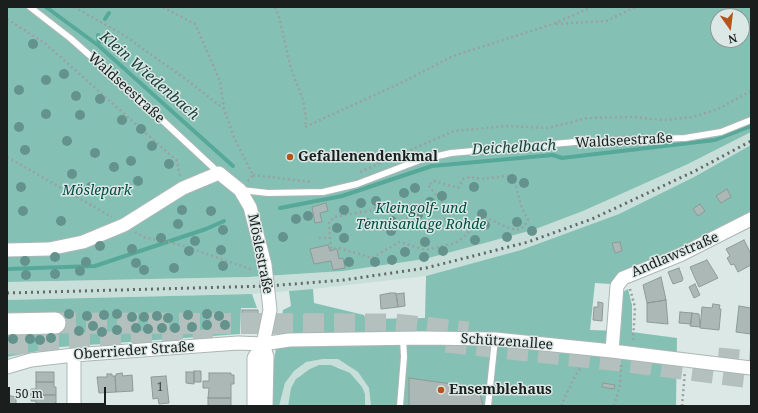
<!DOCTYPE html>
<meta charset="utf-8">
<style>
body{margin:0}
#map{position:relative;width:758px;height:413px;overflow:hidden;background:#dbe8e5;font-family:"Noto Serif",serif}
canvas{display:block}
.frame{position:absolute;inset:0;border:8px solid #1a1e1d;pointer-events:none}
.north{position:absolute;left:710px;top:8px;width:40px;height:40px;box-sizing:border-box;background:#dbe8e5;border:1px solid #8e9795;border-radius:50%;rotate:166deg;font-size:11px;font-weight:700;line-height:16px;text-align:center;color:#1a1e1d}
.north::after{content:'';display:block;margin:auto;width:14px;height:18px;background:#b7541b;clip-path:polygon(50% 0,100% 100%,50% 72%,0 100%)}
.scale{position:absolute;left:8px;top:387px;width:98px;height:18px;box-sizing:border-box;border:2px solid #1a1e1d;border-top:0;padding-left:5px;font-size:12px;line-height:14px;white-space:nowrap;color:#1a1e1d;-webkit-text-stroke:3px #dbe8e5;paint-order:stroke}
</style>
<div id="map">
<canvas width="758" height="413"></canvas>
<div class="frame"></div>
<div class="north">N</div>
<div class="scale">50 m</div>
</div>
<script>
const c = document.querySelector('canvas').getContext('2d');
c.lineJoin = 'round';
function fill(path, color) { c.fillStyle = color; c.fill(path, 'evenodd'); }
const shape = rows => new Path2D(rows.map(r => 'M' + r).join(''));
function trace(path, color, width, dash) { c.strokeStyle = color; c.lineWidth = width; c.lineCap = dash ? 'butt' : 'round'; c.setLineDash(dash || []); c.stroke(path); }
function drawText(font, color, halo, rows, align = 'center') {
  c.font = font + ' "Noto Serif",serif'; c.lineWidth = 3; c.setLineDash([]); c.textBaseline = 'middle'; c.strokeStyle = halo; c.fillStyle = color; for (const [text, x, y, turn = 0] of rows) {
    c.save(); c.translate(x, y); c.rotate((+turn || 0) * Math.PI / 180); c.textAlign = isNaN(turn) ? turn : align; if (halo) c.strokeText(text, 0, 0); c.fillText(text, 0, 0); c.restore();
  }
}
const built = shape([
 [751,132,751,145,694,177,619,214,521,250,426,276,313,289,252,294,7,300,7,282,249,277,343,271,425,259,533,230,583,211,688,164],
 [323,359,338,359,358,372,369,388,371,406,365,406,365,394,341,368,325,365,299,376,291,388,288,406,279,406,285,383,294,371,306,362]
]);
const green = shape([
 [7,7,751,7,751,132,688,164,583,211,533,230,425,259,343,271,249,277,7,282],
 [718,16,742,16,742,40,718,40],
 [751,145,751,211,665,256,618,274,611,284,595,283,590,330,621,331,623,292,628,289,632,305,632,332,677,338,676,406,371,406,369,388,358,372,338,359,323,359,306,362,294,371,285,383,279,406,270,406,271,364,274,360,283,310,291,306,289,291,313,289,314,303,364,315,366,319,425,318,426,276,521,250,619,214,694,177],
 [252,294,257,308,241,308,240,334,60,347,7,357,7,334,57,333,56,312,7,313,7,300],
 [319,365,331,365,350,373,362,387,365,394,365,406,288,406,291,388,296,379,310,369]
]);
const stream = shape([
 [46,7,99,46,233,166],
 [105,19,109,13],
 [98,35,99,46],
 [280,208,342,196,432,166,553,155,562,158,715,140,751,126],
 [7,269,95,266,206,229,224,221]
]);
const building = shape([
 [727,189,731,197,721,203,716,196,727,189],
 [326,203,328,211,320,213,322,222,315,223,312,207,326,203],
 [700,204,705,211,698,216,693,209,700,204],
 [744,240,751,254,751,265,738,272,734,264,731,265,727,258,730,256,726,249,744,240],
 [620,242,622,251,615,253,612,243,620,242],
 [328,245,330,251,337,249,339,259,343,258,345,268,333,270,331,261,314,264,310,249,328,245],
 [707,260,718,278,699,287,690,267,707,260],
 [679,268,683,279,682,281,673,284,668,272,679,268],
 [661,277,666,300,647,303,643,285,661,277],
 [695,284,700,295,694,298,689,287,695,284],
 [390,293,396,293,398,307,381,309,380,295,390,293],
 [404,293,405,306,398,307,396,294,404,293],
 [666,300,668,324,647,322,647,303,666,300],
 [598,302,603,303,602,321,593,320,594,307,598,307,598,302],
 [713,304,720,305,719,309,721,309,719,330,700,328,702,307,712,308,713,304],
 [739,306,751,308,751,334,736,332,739,306],
 [242,310,258,310,258,318,242,317,242,310],
 [680,312,692,313,691,324,679,323,680,312],
 [692,313,699,314,700,327,690,326,692,313],
 [194,371,201,371,201,382,194,382,194,371],
 [36,372,54,372,54,382,36,382,36,372],
 [186,372,194,372,194,384,186,383,186,372],
 [122,373,123,376,132,375,133,391,116,392,115,376,116,376,116,374,122,373],
 [209,373,231,373,231,375,234,375,234,384,231,384,231,398,208,398,209,388,203,388,203,381,209,381,209,373],
 [107,374,112,374,112,376,115,376,116,392,99,393,97,377,107,377,107,374],
 [166,376,169,403,159,404,158,398,153,399,151,377,166,376],
 [409,378,466,386,480,394,483,406,409,406,409,378],
 [36,382,54,382,54,387,56,387,56,395,31,395,31,389,36,389,36,382],
 [603,383,615,385,614,389,602,387,603,383],
 [7,395,16,397,16,406,7,406,7,395],
 [31,395,56,395,56,403,54,403,54,406,36,406,36,401,31,401,31,395],
 [208,398,231,398,231,406,208,406,208,398]
]);
const trunkTunnel = shape([
 [55,323,395,324,468,332],
 [446,342,629,362,751,378],
 [7,344,213,340],
 [718,358,751,361]
]);
const path = shape([
 [74,7,122,34,187,80,224,109,235,140,253,175,248,181],
 [163,7,195,24,220,81,224,108],
 [275,7,279,17,291,69,303,100,306,118,305,127,403,82,453,56,553,24,592,7],
 [7,19,46,44,177,161,180,176],
 [556,24,606,21,636,7],
 [7,157,112,217],
 [360,172,454,131,508,126,548,128,587,118,631,117,664,120,693,117,718,109,751,91],
 [253,175,312,182],
 [135,232,143,237,181,245,253,270],
 [319,238,330,238,331,249,339,248,372,258,399,242,426,250,455,243,466,235,483,216,506,227,517,230,524,227,528,219,522,209,514,179,507,176,481,179,470,177,463,179,458,188,434,181,428,185,450,212,452,215,450,218,430,222,418,229,394,205,377,204,373,210,334,217,329,223,330,238],
 [630,289,635,307,633,341],
 [561,406,575,376,581,367],
 [614,406,620,385,621,365],
 [682,406,685,371]
]);
const service = shape([
 [30,7,70,38,145,104,219,173],
 [241,190,268,193,323,192,357,184,420,160,451,153,575,142,685,138,721,132,751,120],
 [400,406,404,357,403,338],
 [488,406,495,339]
]);
const minor = shape([
 [7,250,49,249,83,242,124,225,183,188,219,173,240,190,250,207,265,265,270,310,263,344,254,358,254,406],
 [263,344,267,357,266,406],
 [612,351,617,286,623,278,680,255,751,219],
 [7,367,31,360,74,355,238,343,263,344,289,340,422,338,495,339,612,351,751,368],
 [74,406,74,355]
]);
const trunk = shape([
 [7,324,55,323]
]);
const rail = shape([
 [7,293,268,286,344,280,426,268,528,242,592,219,695,171,751,141]
]);
const trees = [
 [33,44],
 [64,74],
 [46,80],
 [19,90],
 [76,96],
 [100,99],
 [46,114],
 [80,115],
 [122,120],
 [19,127],
 [141,129],
 [67,141],
 [152,146],
 [25,150],
 [95,153],
 [131,161],
 [169,164],
 [114,167],
 [72,174],
 [512,179],
 [138,181],
 [524,183],
 [21,187],
 [91,187],
 [474,187],
 [415,188],
 [404,193],
 [442,196],
 [376,201],
 [430,202],
 [361,203],
 [182,210],
 [344,210],
 [23,211],
 [211,211],
 [482,214],
 [418,215],
 [308,216],
 [296,219],
 [61,221],
 [392,221],
 [517,222],
 [367,223],
 [178,224],
 [485,225],
 [337,228],
 [223,230],
 [391,231],
 [532,231],
 [283,237],
 [507,237],
 [161,238],
 [344,238],
 [475,240],
 [195,241],
 [425,242],
 [100,246],
 [132,249],
 [221,250],
 [189,251],
 [443,251],
 [405,252],
 [55,257],
 [424,257],
 [392,260],
 [25,261],
 [86,262],
 [349,262],
 [375,262],
 [136,263],
 [223,266],
 [174,268],
 [144,270],
 [80,271],
 [55,274],
 [26,275],
 [69,314],
 [117,314],
 [207,314],
 [104,315],
 [188,315],
 [87,316],
 [157,316],
 [219,316],
 [132,317],
 [144,317],
 [168,318],
 [207,325],
 [225,325],
 [93,326],
 [192,327],
 [136,328],
 [162,328],
 [175,328],
 [148,329],
 [117,330],
 [79,331],
 [102,332],
 [51,338],
 [13,339],
 [30,339],
 [40,340],
 [502,390]
];
const markers = [
 [290,157,4,"#b7541b"],
 [441,390,4,"#b7541b"]
];
const numberNames = [
 ["1",160,388]
];
const streetNames = [
 ["Waldseestraße",126,88,42],
 ["Waldseestraße",624,141,-3],
 ["Möslestraße",260,254,79],
 ["Andlawstraße",675,255,-23],
 ["Schützenallee",507,342,4],
 ["Oberrieder Straße",134,351,-4]
];
const poiNames = [
 ["Gefallenendenkmal",298,157],
 ["Ensemblehaus",449,390]
];
const parkNames = [
 ["Möslepark",97,191],
 ["Kleingolf- und",421,209],
 ["Tennisanlage Rohde",421,225]
];
const waterNames = [
 ["Klein Wiedenbach",149,76,41],
 ["Deichelbach",514,148,-3]
];
fill(built, '#c8ded9');
fill(green, '#85c0b4');
trace(stream, '#56a899', 4);
fill(building, '#acb8b6');
trace(building, '#8e9a97', 1);
trace(trunkTunnel, '#b4c0bd', 21, [21, 10]);
trace(service, '#abb7b5', 8);
trace(minor, '#abb7b5', 15);
trace(trunk, '#abb7b5', 23);
trace(path, '#98a2a0', 2.5, [2, 3]);
trace(service, '#fff', 6);
trace(minor, '#fff', 13);
trace(trunk, '#fff', 21);
trace(rail, '#626968', 3, [2, 4]);
c.fillStyle = '#63938c';
for (const [x, y] of trees) { c.beginPath(); c.arc(x, y, 5, 0, 2 * Math.PI); c.fill(); }
for (const [x, y, r, color] of markers) { const dot = new Path2D(); dot.arc(x, y, r, 0, 2 * Math.PI); c.fillStyle = color; c.fill(dot); trace(dot, '#dbe8e5', 1.5); }
drawText('12px', '#3e4443', null, numberNames);
drawText('14px', '#1a1e1d', '#dbe8e5', streetNames);
drawText('bold 14px', '#1a1e1d', '#dbe8e5', poiNames, 'left');
drawText('italic 14px', '#014d44', '#dbe8e5', parkNames);
drawText('italic 15px', '#193f39', '#dbe8e5', waterNames);
</script>
